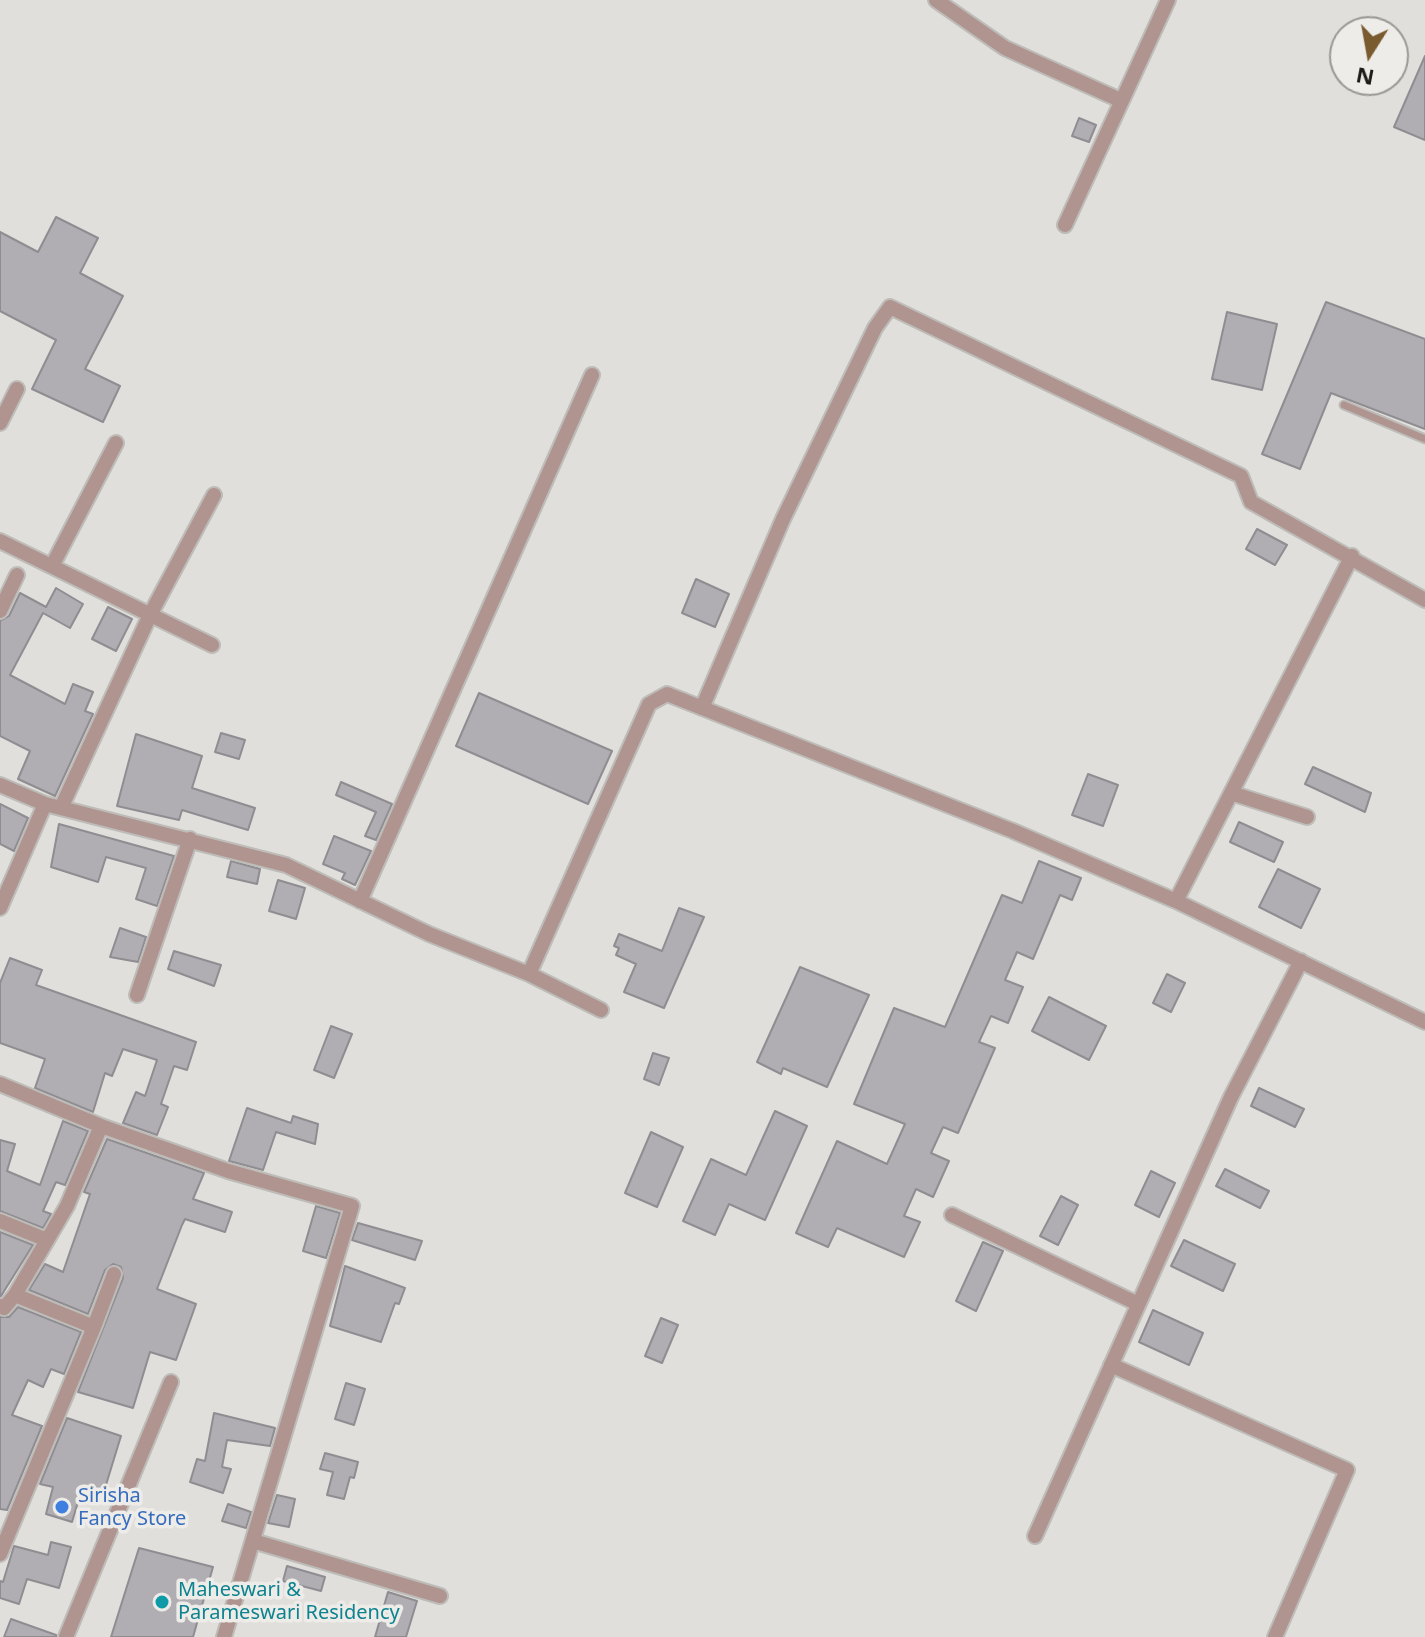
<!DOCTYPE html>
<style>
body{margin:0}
#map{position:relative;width:1425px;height:1637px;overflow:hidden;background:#e0dfdb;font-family:"Noto Sans",sans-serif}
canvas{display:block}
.north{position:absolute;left:1329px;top:16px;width:80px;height:80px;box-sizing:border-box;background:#edece8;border:2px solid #999895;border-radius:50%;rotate:191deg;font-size:22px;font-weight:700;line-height:32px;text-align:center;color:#1b1b19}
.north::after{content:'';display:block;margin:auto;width:28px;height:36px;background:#7a5b30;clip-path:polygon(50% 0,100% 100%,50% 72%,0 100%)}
</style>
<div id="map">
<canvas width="1425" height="1637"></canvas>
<div class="north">N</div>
</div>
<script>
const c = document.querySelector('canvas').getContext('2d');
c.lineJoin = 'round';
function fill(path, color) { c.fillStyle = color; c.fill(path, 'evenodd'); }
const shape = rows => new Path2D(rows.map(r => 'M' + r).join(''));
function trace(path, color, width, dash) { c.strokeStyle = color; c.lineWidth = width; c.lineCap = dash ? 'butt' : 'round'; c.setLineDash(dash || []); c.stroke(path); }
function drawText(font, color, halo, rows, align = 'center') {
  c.font = font + ' "Noto Sans",sans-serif'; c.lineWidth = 7; c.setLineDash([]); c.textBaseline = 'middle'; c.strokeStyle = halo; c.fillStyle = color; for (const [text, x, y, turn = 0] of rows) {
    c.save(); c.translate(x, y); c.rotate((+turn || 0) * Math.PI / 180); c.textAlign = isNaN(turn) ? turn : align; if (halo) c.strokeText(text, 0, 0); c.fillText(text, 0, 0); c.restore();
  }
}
const building = shape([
 [1425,56,1425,140,1394,127,1425,56],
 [1079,118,1096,125,1089,142,1072,136,1079,118],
 [56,217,98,238,80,273,123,296,85,369,120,386,103,422,32,389,56,340,0,311,0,232,38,252,56,217],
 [1326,302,1425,339,1425,429,1331,393,1300,469,1262,454,1326,302],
 [1227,312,1277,324,1262,390,1212,379,1227,312],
 [1257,529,1287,545,1275,565,1246,549,1257,529],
 [696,579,729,594,715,627,682,613,696,579],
 [56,588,83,604,70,628,43,613,10,675,65,704,73,684,93,692,85,711,93,714,55,796,18,779,30,751,0,736,0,621,9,616,20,593,46,607,56,588],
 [108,607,132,619,116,651,92,639,108,607],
 [479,693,612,751,588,804,456,746,479,693],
 [221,733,245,740,239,759,215,752,221,733],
 [136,734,202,756,192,788,255,808,248,830,182,810,179,820,117,806,136,734],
 [1313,767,1371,793,1365,812,1305,784,1313,767],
 [1088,774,1118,785,1103,826,1072,815,1088,774],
 [341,782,392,804,376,840,365,836,376,812,336,795,341,782],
 [0,804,28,818,14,851,0,844,0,804],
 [1239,822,1283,842,1274,862,1230,842,1239,822],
 [59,824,174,856,157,906,136,899,146,868,106,857,98,882,51,867,59,824],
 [334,836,371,851,355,885,342,879,345,873,323,864,334,836],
 [231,861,260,869,257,884,227,877,231,861],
 [1039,861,1081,878,1072,900,1060,895,1033,959,1017,952,1005,980,1023,987,1008,1023,991,1016,979,1042,995,1048,958,1133,943,1127,931,1153,949,1161,933,1197,916,1189,904,1216,920,1222,904,1257,837,1228,828,1247,796,1233,837,1141,887,1164,905,1124,854,1104,894,1008,945,1027,1002,895,1022,903,1039,861],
 [1278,869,1320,889,1301,928,1259,907,1278,869],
 [278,880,305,888,296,919,269,911,278,880],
 [679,908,704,917,664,1008,624,992,636,964,616,955,619,948,614,946,619,934,662,951,679,908],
 [120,928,146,937,138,962,110,957,120,928],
 [174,951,221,965,214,986,168,969,174,951],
 [10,958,42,970,36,985,196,1042,187,1070,174,1066,161,1104,168,1107,157,1135,123,1123,136,1092,145,1096,157,1060,123,1049,112,1076,105,1073,93,1112,35,1088,45,1059,0,1043,0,983,10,958],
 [800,967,869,995,827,1087,783,1068,781,1074,757,1062,800,967],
 [1167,974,1185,983,1171,1012,1153,1003,1167,974],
 [1049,997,1106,1026,1089,1060,1032,1031,1049,997],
 [331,1026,352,1034,334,1078,314,1070,331,1026],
 [653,1053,669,1058,659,1085,644,1079,653,1053],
 [1259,1088,1304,1109,1295,1127,1251,1106,1259,1088],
 [247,1108,291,1123,293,1116,318,1124,315,1144,276,1132,263,1170,229,1161,247,1108],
 [775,1111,807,1126,765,1220,729,1204,715,1235,683,1221,711,1159,746,1175,775,1111],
 [63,1121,88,1131,65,1185,56,1182,43,1211,51,1214,43,1228,0,1211,0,1140,15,1144,7,1171,40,1185,63,1121],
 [651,1132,683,1147,657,1207,625,1193,651,1132],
 [107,1139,204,1173,193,1199,232,1212,225,1232,185,1219,182,1225,157,1289,196,1304,176,1360,150,1352,133,1408,78,1392,123,1278,121,1267,113,1264,105,1270,88,1314,29,1290,45,1264,63,1272,90,1194,84,1192,107,1139],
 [1225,1169,1269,1191,1260,1208,1216,1186,1225,1169],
 [1151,1171,1175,1183,1159,1217,1135,1205,1151,1171],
 [1061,1196,1078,1205,1058,1245,1040,1236,1061,1196],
 [316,1206,340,1213,326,1258,303,1251,316,1206],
 [358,1223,422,1241,415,1260,352,1240,358,1223],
 [0,1232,33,1245,1,1296,0,1296,0,1232],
 [1184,1240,1235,1264,1223,1291,1171,1266,1184,1240],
 [983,1242,1003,1251,976,1311,956,1301,983,1242],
 [345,1266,405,1288,399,1304,395,1303,381,1342,330,1326,345,1266],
 [18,1307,81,1332,64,1374,51,1369,43,1387,28,1380,12,1415,42,1426,7,1510,0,1509,0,1317,9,1317,18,1307],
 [1153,1310,1203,1333,1189,1365,1139,1342,1153,1310],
 [661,1318,678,1325,662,1363,645,1356,661,1318],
 [346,1383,365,1389,354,1425,335,1419,346,1383],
 [214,1413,275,1428,270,1446,227,1440,222,1467,231,1469,223,1493,190,1482,197,1459,205,1461,214,1413],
 [67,1418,121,1436,101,1501,80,1495,72,1522,46,1514,53,1487,40,1484,67,1418],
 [325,1453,358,1462,354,1478,350,1477,344,1499,327,1495,333,1472,320,1469,325,1453],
 [277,1495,295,1499,289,1527,268,1523,277,1495],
 [228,1504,251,1512,246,1528,222,1521,228,1504],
 [51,1542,71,1547,59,1588,27,1579,19,1604,0,1598,0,1581,3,1582,14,1546,48,1555,51,1542],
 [139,1548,213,1567,193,1637,111,1637,139,1548],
 [287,1566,325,1577,321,1591,283,1581,287,1566],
 [388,1592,417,1601,406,1637,375,1637,388,1592],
 [11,1619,56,1635,56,1637,4,1637,11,1619]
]);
const lane = shape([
 [1344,405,1425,439]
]);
const street = shape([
 [936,0,1005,48,1120,100],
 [1065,225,1168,0],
 [0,423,17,389],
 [0,541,212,645],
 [52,566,116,443],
 [0,611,17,575],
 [702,708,783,519,875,328,890,307,1241,476,1251,502,1425,600],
 [0,785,45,804],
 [1231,793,1307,817],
 [61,808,150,615,214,495],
 [360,901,592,375],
 [1176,901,1352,556],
 [0,908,45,804,286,865,429,934,529,974,601,1010],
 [529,974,649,704,667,694,1013,831,1176,901,1425,1022],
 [137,995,190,839],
 [0,1084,101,1126,228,1171,352,1206,224,1637],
 [952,1215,1136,1303],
 [0,1221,47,1240],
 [15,1295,67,1206,101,1126],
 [0,1306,4,1308,15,1295,94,1327,0,1554],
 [94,1327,114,1274],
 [1111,1365,1347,1470,1275,1637],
 [1035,1536,1231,1097,1301,961],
 [253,1541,440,1596],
 [66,1637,171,1382]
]);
const markers = [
 [62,1507,8,"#3f7fe0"],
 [162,1602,8,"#0f9aa8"]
];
const shopNames = [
 ["Sirisha",78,1496],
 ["Fancy Store",78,1519]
];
const cultureNames = [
 ["Maheswari &",178,1590],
 ["Parameswari Residency",178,1613]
];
fill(building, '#b0aeb2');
trace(building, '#8f8d91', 2);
trace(lane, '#bdbcb8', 11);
trace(street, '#bdbcb8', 18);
trace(lane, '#b09490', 7);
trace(street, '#b09490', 14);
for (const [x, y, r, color] of markers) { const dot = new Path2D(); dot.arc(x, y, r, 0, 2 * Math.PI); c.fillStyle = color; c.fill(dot); trace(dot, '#edece8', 3); }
drawText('20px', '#366cbe', '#edece8', shopNames, 'left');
drawText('20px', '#0d838f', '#edece8', cultureNames, 'left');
</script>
